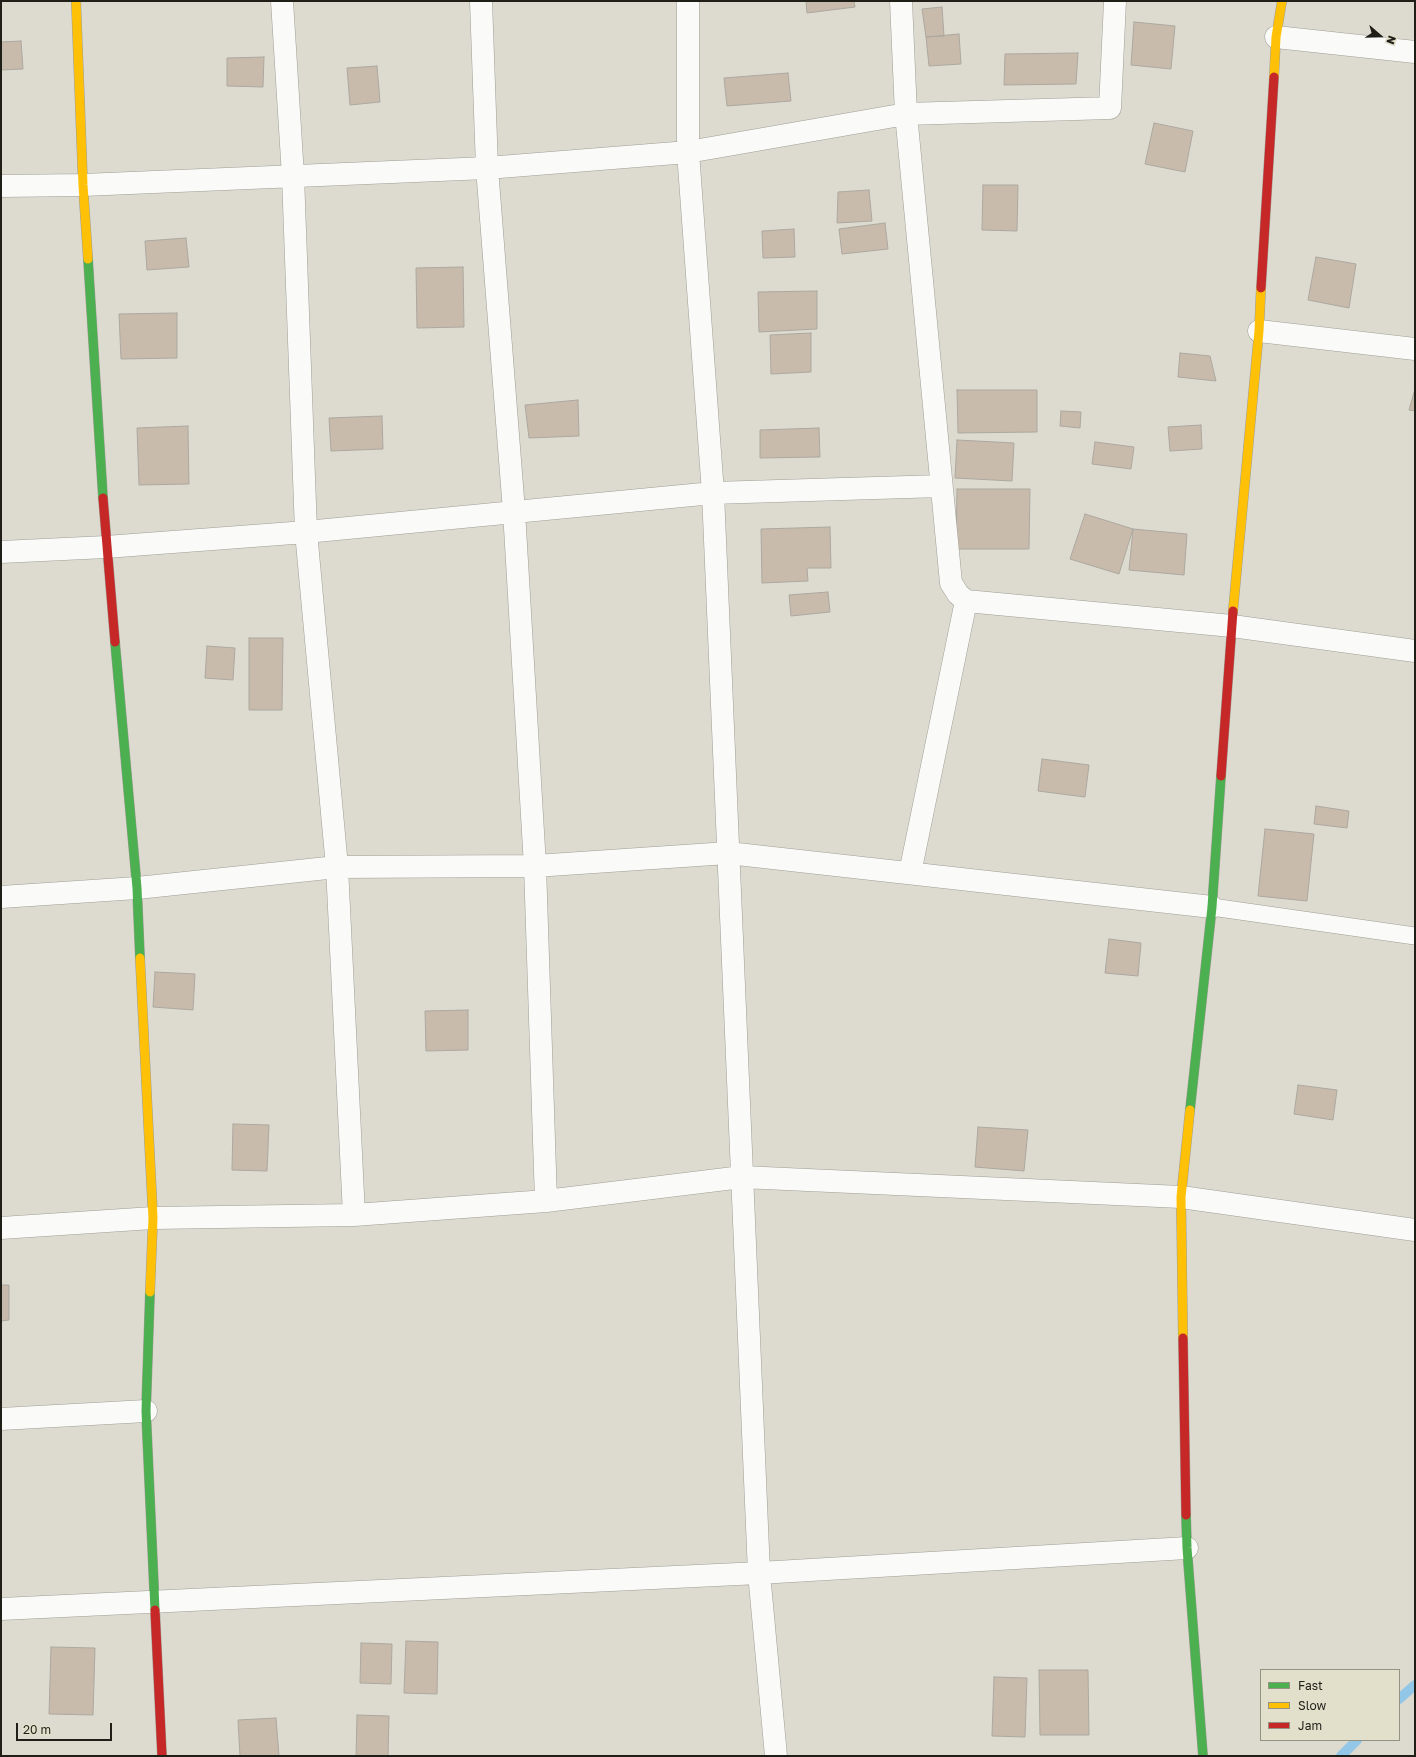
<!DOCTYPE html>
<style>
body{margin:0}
#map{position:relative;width:1416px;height:1757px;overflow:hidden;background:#dddbd0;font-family:"Golos Text",sans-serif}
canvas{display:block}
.frame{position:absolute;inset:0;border:2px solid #1f1e17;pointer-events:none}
.legend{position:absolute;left:1260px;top:1669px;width:140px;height:72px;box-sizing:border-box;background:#e2dfcb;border:1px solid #949283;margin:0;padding:5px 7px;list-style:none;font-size:12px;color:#1f1e17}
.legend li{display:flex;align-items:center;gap:8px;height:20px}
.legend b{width:20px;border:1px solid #949283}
.north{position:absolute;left:1360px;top:16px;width:40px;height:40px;-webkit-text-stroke:3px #e2dfcb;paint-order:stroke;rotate:110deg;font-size:11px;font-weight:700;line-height:16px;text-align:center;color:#1f1e17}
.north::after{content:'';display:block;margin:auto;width:14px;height:18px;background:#1f1e17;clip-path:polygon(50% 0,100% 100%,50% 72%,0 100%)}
.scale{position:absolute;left:16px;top:1723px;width:96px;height:18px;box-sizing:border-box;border:2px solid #1f1e17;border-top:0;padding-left:5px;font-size:12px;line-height:14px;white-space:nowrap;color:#1f1e17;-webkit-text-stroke:3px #e2dfcb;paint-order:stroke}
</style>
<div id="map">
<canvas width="1416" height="1757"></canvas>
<div class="frame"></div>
<ul class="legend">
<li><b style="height:5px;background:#4caf50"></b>Fast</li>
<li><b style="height:5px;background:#ffc107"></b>Slow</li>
<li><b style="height:5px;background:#c62828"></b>Jam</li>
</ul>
<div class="north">N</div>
<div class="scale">20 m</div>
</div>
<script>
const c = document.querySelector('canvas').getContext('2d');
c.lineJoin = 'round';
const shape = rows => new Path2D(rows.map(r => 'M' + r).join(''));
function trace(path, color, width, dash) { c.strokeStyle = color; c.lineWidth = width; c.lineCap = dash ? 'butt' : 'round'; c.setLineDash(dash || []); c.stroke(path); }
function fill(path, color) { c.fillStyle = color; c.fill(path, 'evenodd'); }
const stream = shape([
 [1399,1699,1415,1685],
 [1341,1756,1357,1740]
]);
const building = shape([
 [806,1,854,1,855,7,807,13,806,1],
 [942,7,944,36,926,37,922,9,942,7],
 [1134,22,1175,26,1171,69,1131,65,1134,22],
 [959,34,961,64,929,66,926,37,959,34],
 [21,41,23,69,1,70,1,42,21,41],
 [1078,53,1076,84,1004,85,1005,54,1078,53],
 [264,57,263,87,227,86,227,58,264,57],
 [377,66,380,102,350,105,347,68,377,66],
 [788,73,791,101,727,106,724,78,788,73],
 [1154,123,1193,131,1185,172,1145,164,1154,123],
 [983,185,1018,185,1017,231,982,230,983,185],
 [869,190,872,221,837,223,838,192,869,190],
 [885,223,888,249,842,254,839,229,885,223],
 [794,229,795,257,763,258,762,231,794,229],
 [186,238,189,267,147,270,145,241,186,238],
 [1316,257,1356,264,1349,308,1308,300,1316,257],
 [463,267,464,327,417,328,416,268,463,267],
 [817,291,817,329,759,332,758,292,817,291],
 [177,313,177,358,121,359,119,314,177,313],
 [811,333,811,372,771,374,770,335,811,333],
 [1180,353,1210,356,1216,381,1178,377,1180,353],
 [1415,389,1415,411,1409,410,1415,389],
 [957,390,1037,390,1037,432,958,433,957,390],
 [578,400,579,436,529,438,525,405,578,400],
 [1061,411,1081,412,1080,428,1060,426,1061,411],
 [382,416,383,449,331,451,329,418,382,416],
 [1201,425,1202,449,1170,451,1168,427,1201,425],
 [188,426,189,484,139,485,137,428,188,426],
 [819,428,820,457,760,458,760,430,819,428],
 [957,440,1014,443,1012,481,955,478,957,440],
 [1095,442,1134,447,1131,469,1092,464,1095,442],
 [957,489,1030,489,1029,549,956,549,957,489],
 [1085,514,1133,529,1119,574,1070,559,1085,514],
 [830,527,831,568,807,568,808,581,762,583,761,529,830,527],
 [1133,529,1187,534,1184,575,1129,570,1133,529],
 [828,592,830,612,791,616,789,595,828,592],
 [249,638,283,638,282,710,249,710,249,638],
 [207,646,235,648,233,680,205,678,207,646],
 [1042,759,1089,765,1085,797,1038,791,1042,759],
 [1316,806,1349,811,1347,828,1314,824,1316,806],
 [1265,829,1314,834,1307,901,1258,896,1265,829],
 [1109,939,1141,943,1138,976,1105,973,1109,939],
 [155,972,195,974,193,1010,153,1007,155,972],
 [468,1010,468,1050,426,1051,425,1011,468,1010],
 [1298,1085,1337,1090,1333,1120,1294,1114,1298,1085],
 [233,1124,269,1125,267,1171,232,1170,233,1124],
 [978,1127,1028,1130,1024,1171,975,1167,978,1127],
 [1,1285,9,1285,9,1320,1,1321,1,1285],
 [406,1641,438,1642,437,1694,404,1693,406,1641],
 [361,1643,392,1644,391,1684,360,1683,361,1643],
 [51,1647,95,1648,93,1715,49,1714,51,1647],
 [1039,1670,1088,1670,1089,1735,1040,1735,1039,1670],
 [994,1677,1027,1678,1025,1737,992,1736,994,1677],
 [357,1715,389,1716,388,1756,356,1756,357,1715],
 [276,1718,279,1756,240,1756,238,1720,276,1718]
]);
const lane = shape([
 [1212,907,1415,936]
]);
const street = shape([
 [282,1,293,176,306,532,337,867,354,1215],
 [481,1,487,168,514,511,535,866,546,1201],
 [688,1,688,152,713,493,759,1573,776,1756],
 [901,1,906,114,951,583,958,594,966,601,1232,626,1415,651],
 [1276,37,1415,52],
 [1,186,83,185,487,168,688,152,906,114,1110,108,1115,1],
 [1259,331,1415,349],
 [1,552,106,547,306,532,713,493,941,486],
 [910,873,966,601],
 [1,897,137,888,337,867,535,866,728,853,1212,907],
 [1,1228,153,1218,354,1215,546,1201,742,1177,1181,1197,1415,1230],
 [1,1419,146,1411],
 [1,1609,759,1573,1187,1548]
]);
const fast = shape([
 [88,259,103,498],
 [115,642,137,888,140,958],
 [1190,1110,1212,907,1221,776],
 [150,1292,146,1411,155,1610],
 [1186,1515,1187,1548,1203,1756]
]);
const slow = shape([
 [76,1,83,185,88,259],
 [1274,77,1276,37,1282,1],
 [1233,611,1259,331,1261,288],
 [140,958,153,1218,150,1292],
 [1183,1338,1181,1197,1190,1110]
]);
const jam = shape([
 [1261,288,1274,77],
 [103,498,115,642],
 [1221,776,1233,611],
 [1183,1338,1186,1515],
 [155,1610,162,1756]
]);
trace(stream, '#93c7e7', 10);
fill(building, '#c8bbab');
trace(building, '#aca8a0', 1);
trace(lane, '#9f9d95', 18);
trace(street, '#9f9d95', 23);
trace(fast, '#9f9d95', 10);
trace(slow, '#9f9d95', 10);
trace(jam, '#9f9d95', 10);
trace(lane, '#fafaf8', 17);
trace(street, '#fafaf8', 22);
trace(fast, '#4caf50', 9);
trace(slow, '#ffc107', 9);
trace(jam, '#c62828', 9);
</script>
